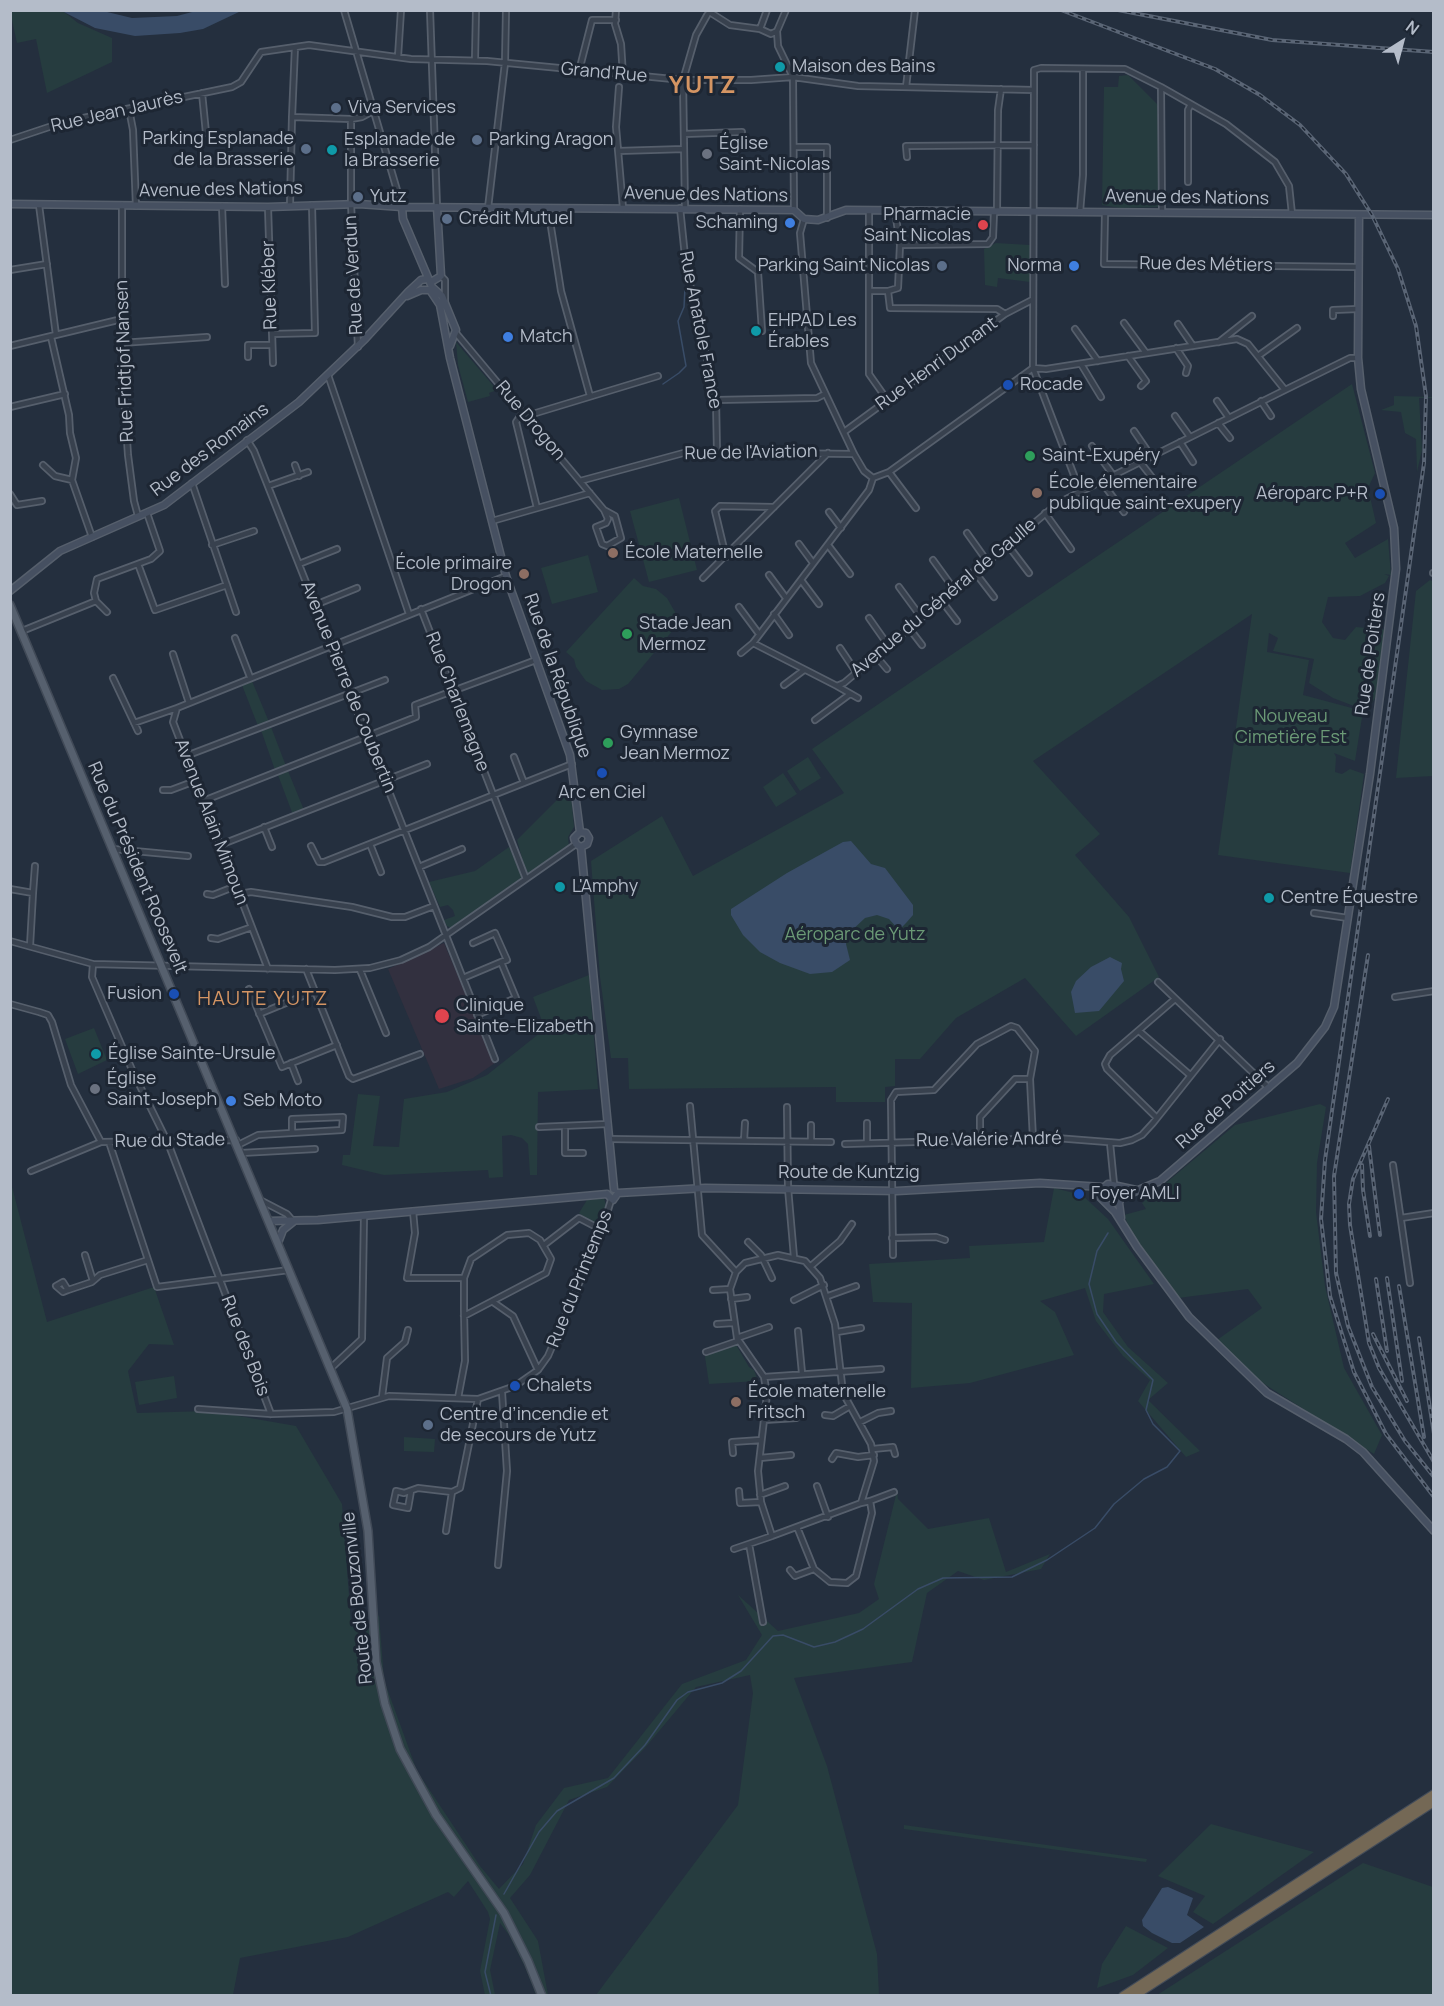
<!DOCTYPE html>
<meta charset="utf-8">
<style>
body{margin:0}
#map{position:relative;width:1444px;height:2006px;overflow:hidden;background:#242f3e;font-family:Manrope,sans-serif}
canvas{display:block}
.frame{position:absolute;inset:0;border:12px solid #b4bcc9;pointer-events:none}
.north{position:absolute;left:1372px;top:12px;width:60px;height:60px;-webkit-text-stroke:4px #1d2633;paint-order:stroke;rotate:36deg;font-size:16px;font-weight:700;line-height:24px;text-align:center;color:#b4bcc9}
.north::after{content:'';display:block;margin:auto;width:21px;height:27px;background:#b4bcc9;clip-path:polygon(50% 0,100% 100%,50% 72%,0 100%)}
</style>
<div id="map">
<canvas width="1444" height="2006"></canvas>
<div class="frame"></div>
<div class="north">N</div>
</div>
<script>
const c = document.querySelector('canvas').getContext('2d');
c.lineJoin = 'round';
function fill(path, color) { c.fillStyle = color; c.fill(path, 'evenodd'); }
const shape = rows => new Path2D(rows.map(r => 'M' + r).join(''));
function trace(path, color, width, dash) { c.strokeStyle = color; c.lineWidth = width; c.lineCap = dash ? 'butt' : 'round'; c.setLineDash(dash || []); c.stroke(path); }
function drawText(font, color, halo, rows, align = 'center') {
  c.font = font + ' Manrope,sans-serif'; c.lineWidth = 6; c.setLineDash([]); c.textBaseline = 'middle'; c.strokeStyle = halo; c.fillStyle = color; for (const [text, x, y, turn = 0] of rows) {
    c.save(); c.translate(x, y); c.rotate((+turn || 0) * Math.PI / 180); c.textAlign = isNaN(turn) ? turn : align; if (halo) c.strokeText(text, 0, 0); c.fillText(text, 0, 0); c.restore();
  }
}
const medical = shape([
 [444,943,495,1063,473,1078,439,1089,388,969]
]);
const green = shape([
 [10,11,63,11,78,23,112,38,112,62,47,93,36,39,17,43],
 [1128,75,1160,107,1160,207,1120,208,1102,205,1104,87,1118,87,1119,76],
 [996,243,1030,245,1030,282,998,278,997,287,985,285,984,249],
 [456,342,497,390,489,393,490,396,468,402,458,365],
 [1352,384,1375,473,1368,488,1376,523,1345,543,1355,558,1388,539,1391,575,1384,574,1389,576,1385,583,1360,596,1328,597,1322,622,1333,638,1345,640,1356,627,1388,630,1380,690,1367,711,1333,698,1309,683,1314,659,1273,651,1278,638,1269,633,1267,652,1309,660,1303,695,1363,711,1355,761,1334,753,1336,757,1335,772,1342,774,1350,769,1364,774,1350,873,1218,855,1252,614,1033,761,1100,834,1075,855,1129,917,1159,977,1076,1036,1025,978,956,1018,920,1059,895,1059,895,1086,885,1087,885,1102,836,1102,836,1087,629,1089,628,1058,611,1058,600,977,591,861,662,816,693,876,844,793,812,749],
 [1394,396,1433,397,1433,426,1433,398,1419,398,1422,450,1417,472,1416,439,1405,433,1401,412,1381,410,1394,405],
 [679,498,697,570,649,582,630,511],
 [588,555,598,592,552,604,541,568],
 [634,578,643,586,656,589,667,598,675,612,674,629,628,684,619,689,602,690,586,681,576,667,574,659,566,652],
 [1430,580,1434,582,1433,776,1396,778,1416,591],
 [252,681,269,722,258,726,242,685],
 [271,727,286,766,275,770,261,730],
 [808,757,821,778,800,791,787,771],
 [288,771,304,810,293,815,278,775],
 [783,773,797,794,776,807,763,787],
 [570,787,574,827,568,837,569,847,530,873,526,872,517,840],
 [509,847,522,876,521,880,451,928,447,926,444,920,455,916,453,910,448,905,440,907,429,882,475,871],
 [589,975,598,1089,538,1092,537,1175,530,1175,528,1144,522,1138,511,1135,502,1136,503,1177,489,1178,488,1170,384,1175,342,1165,343,1155,350,1155,358,1094,380,1096,373,1146,399,1147,404,1099,447,1092,487,1075,545,1029,533,997],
 [94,1028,107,1060,78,1074,65,1039],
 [1320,1104,1326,1107,1317,1163,1316,1212,1325,1286,1344,1368,1382,1435,1374,1454,1258,1380,1217,1340,1262,1308,1248,1289,1178,1298,1132,1234,1124,1215,1146,1209,1142,1203,1235,1125],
 [10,1179,47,1322,154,1287,174,1345,149,1344,128,1371,137,1413,210,1411,296,1426,342,1504,351,1622,370,1629,379,1615,384,1680,417,1771,480,1866,499,1889,523,1864,536,1825,564,1788,608,1778,682,1684,746,1660,762,1635,738,1595,778,1631,859,1613,879,1599,874,1584,897,1491,898,1499,928,1529,989,1518,1006,1572,1050,1554,1041,1569,984,1580,958,1571,927,1593,912,1662,794,1678,827,1766,877,1954,879,1995,596,1995,738,1805,753,1693,750,1675,696,1687,644,1749,607,1787,569,1800,530,1875,510,1898,538,1941,548,1995,536,1995,525,1967,509,1935,500,1923,490,1970,495,1995,485,1995,480,1971,490,1919,488,1912,468,1881,454,1897,448,1892,348,1937,240,1958,233,1995,11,1995],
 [1054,1188,1082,1195,1108,1219,1154,1284,1104,1294,1103,1312,1128,1347,1168,1383,1148,1400,1200,1451,1186,1457,1138,1401,1150,1380,1123,1356,1096,1321,1085,1288,1040,1301,1055,1312,1074,1355,970,1383,911,1388,912,1303,873,1302,869,1264,970,1258,969,1246,1044,1242],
 [604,1198,606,1205,595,1226,579,1213,587,1200],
 [730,1342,735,1343,749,1367,754,1370,758,1381,709,1384,704,1350],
 [174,1376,177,1398,139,1405,135,1382],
 [404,1437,435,1439,434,1452,404,1451],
 [1211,1824,1314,1852,1213,1924,1193,1912,1205,1896,1158,1876],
 [904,1825,1147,1859,1146,1862,904,1829],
 [1363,1863,1433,1887,1433,1995,1157,1995],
 [1126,1926,1168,1948,1133,1975,1097,1988,1102,1964]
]);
const water = shape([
 [62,11,103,11,132,18,177,16,196,11,241,11,203,29,180,33,135,36,95,28],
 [851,841,871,864,885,868,913,905,913,915,906,923,899,930,889,919,877,915,865,918,849,933,846,944,850,960,832,972,810,974,780,963,760,952,743,935,731,915,731,909,787,873,843,842],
 [1110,957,1122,963,1121,969,1124,981,1099,1011,1075,1013,1071,992,1076,981,1091,967],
 [1168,1887,1193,1898,1187,1915,1204,1927,1180,1943,1172,1943,1152,1933,1143,1926,1142,1920,1162,1888]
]);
const stream = shape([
 [663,384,679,373,686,366,678,321,684,307,685,287],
 [504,1894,539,1832,557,1811,614,1778,645,1745,677,1700,688,1692,722,1683,741,1671,773,1636,783,1635,814,1647,835,1642,863,1629,918,1589,943,1578,1012,1577,1047,1560,1095,1528,1114,1504,1144,1479,1167,1467,1180,1451,1153,1424,1146,1410,1153,1380,1116,1342,1097,1314,1089,1284,1097,1251,1108,1233],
 [491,1996,485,1972,496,1915]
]);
const street = shape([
 [344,10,402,207],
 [430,10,437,207],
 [616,10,615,24,621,44,623,76],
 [786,10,777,31,778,46,793,77,794,210],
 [708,11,730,25,760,29,771,34,777,31],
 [760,29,767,10],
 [398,57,401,10],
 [475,60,476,10],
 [579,71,592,20,616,20],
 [619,87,616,127,623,208],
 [906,87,915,10],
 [1161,87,1226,124,1275,162,1289,186,1292,214],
 [1034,90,1034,70,1041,68,1125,69,1161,87,1162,213],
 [202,93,206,133],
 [129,109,133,130,136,206],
 [292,117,295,47],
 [351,119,351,204,358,347],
 [684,134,742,132],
 [10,140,64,122,232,87,241,82,261,52,309,45,411,59,487,61,683,80,751,80,793,77,858,86,1034,90,1033,368,1080,491],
 [794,147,827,147,827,218],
 [618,151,684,149],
 [907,157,906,146,1034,145],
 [1188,182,1188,110,1191,104],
 [39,205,56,335],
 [122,205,122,363,128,455,134,501,138,516],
 [290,205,292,117,351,119,362,117,375,110],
 [222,206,225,284],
 [268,207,273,363],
 [488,208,505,63,506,10],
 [548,208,561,291,590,396],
 [680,208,686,266,716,400,717,452],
 [685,208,683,80,696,35,710,10],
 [740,209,739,258,758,272,762,331],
 [869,210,869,374,888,401],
 [895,211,900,245,988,244,993,237,994,212],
 [997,212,998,110,1001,89],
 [1080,212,1083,175,1083,69],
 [1105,213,1104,264,1358,267],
 [804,219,800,233,811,363,854,454,864,471,873,478],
 [10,270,47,264],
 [441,276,445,280,445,301],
 [869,291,888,291,898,288,900,245],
 [888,291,890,308,997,309,1005,314],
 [1333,316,1333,310,1358,309],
 [1124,323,1146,353],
 [1178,324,1193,346],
 [1075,329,1098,361],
 [456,333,604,510,608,519,606,523,596,527,602,544,607,546,621,538,615,516,604,510],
 [272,334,315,333,312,205],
 [51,337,69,415,70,433,76,458,72,480,92,537],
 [1219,342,1252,316],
 [121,343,207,337],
 [10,346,122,319],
 [1176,348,1188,366,1186,373],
 [1128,356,1146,381,1141,386],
 [1258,356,1297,328],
 [248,357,248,345,272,345],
 [1081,364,1101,397],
 [328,375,409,614],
 [1285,390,1350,358,1358,358],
 [716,400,817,398,825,394],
 [1217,401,1229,418],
 [1261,401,1271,416],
 [10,407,65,394],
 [523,412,516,422,537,508],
 [526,416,658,376],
 [1175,416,1190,437],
 [1218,423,1230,438],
 [1134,431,1151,456],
 [844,432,1005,314,1032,300],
 [247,440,254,451,495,1059],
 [1180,442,1193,462],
 [1092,446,1113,475],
 [1140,462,1158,485],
 [43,465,55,476,72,480],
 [295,465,299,476],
 [889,472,916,508],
 [580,481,687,452,854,454],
 [1101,481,1124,512],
 [192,483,236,612],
 [268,486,308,472],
 [10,494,17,505,42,501],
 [829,512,841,528],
 [1045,513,1071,549],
 [492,521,590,493],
 [967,533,987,561],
 [799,544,813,563],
 [1007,544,1029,573],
 [212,545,254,531],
 [828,545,850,574],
 [726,557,715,511,720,506,774,507],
 [933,560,954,589],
 [138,564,155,610,227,585],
 [299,564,337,549],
 [974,571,994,597],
 [1433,573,1434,573],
 [769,575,786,598],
 [703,578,828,453],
 [801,580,819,604],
 [899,587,921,617],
 [941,600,957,621],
 [315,605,357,588],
 [739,607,759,634],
 [421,609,526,879],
 [107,612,96,601,94,593,97,579,151,559,160,551,147,513],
 [774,614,789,635],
 [869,618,888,645],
 [909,628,922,645],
 [22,631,96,601],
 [235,638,250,677],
 [753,643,869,490,873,478],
 [840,648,856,672],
 [741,653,753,643,837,686,844,683,1058,503,1285,390,1248,344,1237,339,1046,369,1033,368,889,472,873,478],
 [173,654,189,703],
 [876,656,887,669],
 [113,678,138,731],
 [784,685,804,670],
 [837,686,858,698],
 [815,720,850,694],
 [134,723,177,708],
 [186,756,385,680],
 [514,757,524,783],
 [163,790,171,790,195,781],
 [203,801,416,717,415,705,536,660],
 [264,827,272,847],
 [370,844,381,872],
 [220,845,427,764],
 [311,846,319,862,324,862,572,764],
 [113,849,188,856],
 [419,867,462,849],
 [10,889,33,893,30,946],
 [33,893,35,866],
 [207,894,213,895,236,886],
 [239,894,251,892,352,907,392,917,405,917,434,906],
 [1314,913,1348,918],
 [211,938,218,939,252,927],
 [10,941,93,964,335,970,370,968,401,960,429,947,576,844],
 [473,943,495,933,507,960,501,962],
 [93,964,92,977,133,1072,168,1143,271,1414],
 [268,969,173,722,177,708,506,576],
 [306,969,349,1076,353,1079,420,1054],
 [360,970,386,1033],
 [463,978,501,962,516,998,477,1015],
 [1158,982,1269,1088],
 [249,989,282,1067,337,1045],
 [1395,997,1434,991],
 [10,1004,39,1012,48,1015,52,1022,71,1085,101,1142,236,1140],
 [259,1014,315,991],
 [1139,1031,1190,1075],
 [291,1063,298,1081],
 [690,1106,702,1235,736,1272],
 [787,1107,788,1188,794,1257],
 [1157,1118,1107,1069,1105,1064,1110,1055,1175,999],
 [565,1126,565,1153,583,1153],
 [539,1127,608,1124],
 [609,1139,831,1142],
 [980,1140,980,1117,1015,1079,1030,1079],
 [744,1141,745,1123],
 [811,1141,811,1125],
 [109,1142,157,1287,289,1270],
 [867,1142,867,1123],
 [1110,1143,1114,1184],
 [845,1144,1056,1138,1120,1143,1132,1140,1142,1135,1153,1123,1220,1039],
 [238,1145,258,1135,342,1130,343,1117,292,1119,292,1133],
 [241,1153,315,1149],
 [1393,1165,1410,1283],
 [31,1171,101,1142],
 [260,1200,287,1214,293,1221],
 [413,1211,415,1233,407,1278,464,1278],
 [1401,1218,1434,1213],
 [892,1238,936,1237,945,1240],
 [748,1242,761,1255,772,1278],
 [544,1245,579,1218,602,1230],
 [85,1255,93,1281,100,1275,148,1260],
 [778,1255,805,1261,820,1278,835,1324,843,1393,871,1444,874,1461,861,1503,772,1536,761,1502,758,1471,767,1394,764,1377,737,1338,730,1289,736,1272,745,1263,778,1255],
 [893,1255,891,1100,896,1092,934,1090,977,1044,1011,1026,1017,1028,1035,1051,1030,1079,1033,1139],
 [811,1266,840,1241,852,1224],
 [68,1290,63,1282,56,1286,63,1292,68,1290,92,1282,93,1281],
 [713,1290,730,1289],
 [828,1296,856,1286],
 [731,1299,747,1297],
 [794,1300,824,1285],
 [493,1302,513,1316,538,1370],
 [717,1324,733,1323],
 [798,1331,802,1373],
 [837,1332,861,1328],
 [737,1338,769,1327],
 [706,1352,738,1341],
 [330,1369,362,1339,364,1216],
 [764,1377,881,1369],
 [382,1397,387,1358,405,1342,408,1330],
 [458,1398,465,1361,464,1310,464,1278,471,1259,507,1235,529,1233,540,1240,551,1259,546,1273,464,1316],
 [198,1409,271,1414,334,1412,389,1396,478,1399,515,1386,538,1370,548,1356,602,1230,611,1200],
 [825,1415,833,1416,850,1406],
 [765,1420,796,1418],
 [860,1422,878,1413,891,1411],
 [873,1449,893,1447,895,1454],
 [733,1453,732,1442,761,1440],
 [760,1458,791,1455],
 [832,1459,836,1453,858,1457,874,1455],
 [817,1486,828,1517],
 [411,1491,408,1508,393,1505,396,1491,404,1493,418,1488,452,1492,460,1488,478,1399],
 [739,1491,740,1503,761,1502],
 [760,1495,785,1486],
 [870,1501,894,1492],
 [797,1527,814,1569,830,1582,847,1583,856,1576,872,1513,870,1501,861,1503],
 [446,1531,452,1492],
 [749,1544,763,1622],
 [734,1549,772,1536],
 [498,1565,507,1471,502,1392],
 [790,1570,795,1576,814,1569]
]);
const secondary = shape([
 [10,204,268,207,359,204,402,207,794,210,804,219,818,220,846,210,1434,215],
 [402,207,403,219,432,287],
 [431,282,441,276,437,207],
 [432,287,442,296,456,330,450,346],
 [430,290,440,305,450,358,506,576,570,755,580,832],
 [407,296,421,290,430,290],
 [10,591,60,551,164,505,299,402,365,339,408,292,421,280,427,279],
 [580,832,586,833,589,838,587,844,581,847],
 [580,832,574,838,576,844,581,847],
 [581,847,614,1189],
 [1136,1190,1108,1184,1101,1190,1100,1197,1115,1212,1137,1247,1189,1317,1267,1393,1346,1439,1363,1452,1434,1531],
 [618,1193,705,1188,897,1191,1040,1183,1102,1187],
 [607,1194,613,1200,618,1193],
 [1122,1197,1160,1181,1297,1063,1325,1027,1334,1007,1370,774,1396,569,1394,528,1361,389,1358,358,1359,215],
 [1121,1218,1119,1203,1122,1194],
 [269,1221,318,1220,607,1194],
 [278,1243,283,1230,293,1222]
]);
const primary = shape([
 [10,605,347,1409,368,1531,376,1662,385,1704,400,1749,436,1815,504,1913,528,1961,542,1996]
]);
const highway = shape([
 [1123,1996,1434,1794],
 [1134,1996,1434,1802]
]);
const rail = shape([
 [1061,10,1215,69,1260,95,1300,125,1346,174,1372,215,1398,269,1416,326,1426,396,1424,463,1325,1160,1321,1219,1330,1296,1354,1372,1386,1434,1434,1497],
 [1118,10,1272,40,1434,52],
 [1368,955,1334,1176,1336,1273,1348,1326,1372,1387,1405,1441,1434,1477],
 [1388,1099,1353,1179,1349,1204,1350,1225,1369,1343,1379,1368,1434,1462],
 [1369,1146,1380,1235],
 [1362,1165,1363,1190,1370,1236],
 [1387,1278,1402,1381],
 [1376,1279,1387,1351],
 [1399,1286,1424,1437],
 [1373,1334,1407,1401],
 [1419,1338,1434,1434]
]);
const markers = [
 [780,67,6,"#0f9aa8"],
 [336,108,6,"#5c6f8a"],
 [477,140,6,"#5c6f8a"],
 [306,149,6,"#5c6f8a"],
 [332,150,6,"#0f9aa8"],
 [707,154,6,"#6b7280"],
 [358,197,6,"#5c6f8a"],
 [447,219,6,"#5c6f8a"],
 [790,223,6,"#3f7fe0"],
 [983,225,6,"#e0444e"],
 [942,266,6,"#5c6f8a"],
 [1074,266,6,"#3f7fe0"],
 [756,331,6,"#0f9aa8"],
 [508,337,6,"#3f7fe0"],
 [1008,385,6,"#1a4fb4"],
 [1030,456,6,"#2e9e5b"],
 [1037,493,6,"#8d6e63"],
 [1380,494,6,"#1a4fb4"],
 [613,553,6,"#8d6e63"],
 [524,574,6,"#8d6e63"],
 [627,634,6,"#2e9e5b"],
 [608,743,6,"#2e9e5b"],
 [602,773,6,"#1a4fb4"],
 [560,887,6,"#0f9aa8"],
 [1269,898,6,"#0f9aa8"],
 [174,994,6,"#1a4fb4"],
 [442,1016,8,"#e0444e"],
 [96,1054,6,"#0f9aa8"],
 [95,1089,6,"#6b7280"],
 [231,1101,6,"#3f7fe0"],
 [1079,1194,6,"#1a4fb4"],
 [515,1386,6,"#1a4fb4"],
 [736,1402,6,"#8d6e63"],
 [428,1425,6,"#5c6f8a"]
];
const poiNames = [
 ["Maison des Bains",792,67],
 ["Viva Services",348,108],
 ["Parking Esplanade",294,139,"right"],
 ["de la Brasserie",294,160,"right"],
 ["Esplanade de",344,140],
 ["la Brasserie",344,161],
 ["Parking Aragon",489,140],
 ["Église",719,144],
 ["Saint-Nicolas",719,165],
 ["Yutz",370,197],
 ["Pharmacie",971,215,"right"],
 ["Saint Nicolas",971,236,"right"],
 ["Crédit Mutuel",459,219],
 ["Schaming",778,223,"right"],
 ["Parking Saint Nicolas",930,266,"right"],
 ["Norma",1062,266,"right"],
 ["EHPAD Les",768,321],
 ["Érables",768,342],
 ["Match",520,337],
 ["Rocade",1020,385],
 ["Saint-Exupéry",1042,456],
 ["École élementaire",1049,483],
 ["publique saint-exupery",1049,504],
 ["Aéroparc P+R",1368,494,"right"],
 ["École Maternelle",625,553],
 ["École primaire",512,564,"right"],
 ["Drogon",512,585,"right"],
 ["Stade Jean",639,624],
 ["Mermoz",639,645],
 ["Gymnase",620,733],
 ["Jean Mermoz",620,754],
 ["Arc en Ciel",602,793,"center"],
 ["L'Amphy",572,887],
 ["Centre Équestre",1281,898],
 ["Fusion",162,994,"right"],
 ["Clinique",456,1006],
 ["Sainte-Elizabeth",456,1027],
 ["Église Sainte-Ursule",108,1054],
 ["Église",107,1079],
 ["Saint-Joseph",107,1100],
 ["Seb Moto",243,1101],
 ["Foyer AMLI",1091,1194],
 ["Chalets",527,1386],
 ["École maternelle",748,1392],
 ["Fritsch",748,1413],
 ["Centre d’incendie et",440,1415],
 ["de secours de Yutz",440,1436]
];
const streetNames = [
 ["Grand'Rue",604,73,5],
 ["Rue Jean Jaurès",117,112,-13],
 ["Avenue des Nations",221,190,-1],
 ["Avenue des Nations",706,195,1],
 ["Avenue des Nations",1187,198,1],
 ["Rue des Métiers",1206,265,1],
 ["Rue de Verdun",354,275,-93],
 ["Rue Kléber",270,285,-92],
 ["Rue Anatole France",700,330,79],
 ["Rue Fridtjof Nansen",125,361,-92],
 ["Rue Henri Dunant",937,364,-36],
 ["Rue Drogon",530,421,50],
 ["Rue des Romains",210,450,-37],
 ["Rue de l'Aviation",751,453,-1],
 ["Avenue du Général de Gaulle",944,598,-40],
 ["Rue de Poitiers",1371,654,-82],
 ["Rue de la République",557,676,71],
 ["Avenue Pierre de Coubertin",348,687,68],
 ["Rue Charlemagne",457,702,69],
 ["Avenue Alain Mimoun",211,822,69],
 ["Rue du Président Roosevelt",137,868,67],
 ["Rue de Poitiers",1226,1105,-41],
 ["Rue Valérie André",989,1140,-1],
 ["Rue du Stade",170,1141,-1],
 ["Route de Kuntzig",849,1173],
 ["Rue du Printemps",580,1279,-68],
 ["Rue des Bois",245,1346,69],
 ["Route de Bouzonville",358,1598,-96]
];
const parkNames = [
 ["Nouveau",1291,717],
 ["Cimetière Est",1291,738],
 ["Aéroparc de Yutz",855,935]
];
const neighbourhoodNames = [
 ["HAUTE YUTZ",263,999]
];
const districtNames = [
 ["YUTZ",703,86]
];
fill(medical, '#32303f');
fill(green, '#263c3f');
fill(water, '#394c67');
trace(stream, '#394c67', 1.5);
trace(street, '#565f6c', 8);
trace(secondary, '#565f6c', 9);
trace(primary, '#414a57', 10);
trace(highway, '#434c59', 10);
trace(street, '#38414e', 4.5);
trace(secondary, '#465061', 6);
trace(primary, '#56606e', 7);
trace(highway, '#746855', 8);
trace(rail, '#5a6575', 4);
trace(rail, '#1d2633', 1.5, [4.5]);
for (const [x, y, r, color] of markers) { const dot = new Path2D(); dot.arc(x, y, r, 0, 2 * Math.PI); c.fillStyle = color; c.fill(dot); trace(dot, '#1d2633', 2); }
drawText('18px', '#b4bcc9', '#1d2633', poiNames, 'left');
drawText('18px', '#b4bcc9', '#1d2633', streetNames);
drawText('18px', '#6b9a76', '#1d2633', parkNames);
c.letterSpacing = '1.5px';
drawText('20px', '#d59563', '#1d2633', neighbourhoodNames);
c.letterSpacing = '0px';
c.letterSpacing = '1.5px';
drawText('bold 24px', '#d59563', '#1d2633', districtNames);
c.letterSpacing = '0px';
</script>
